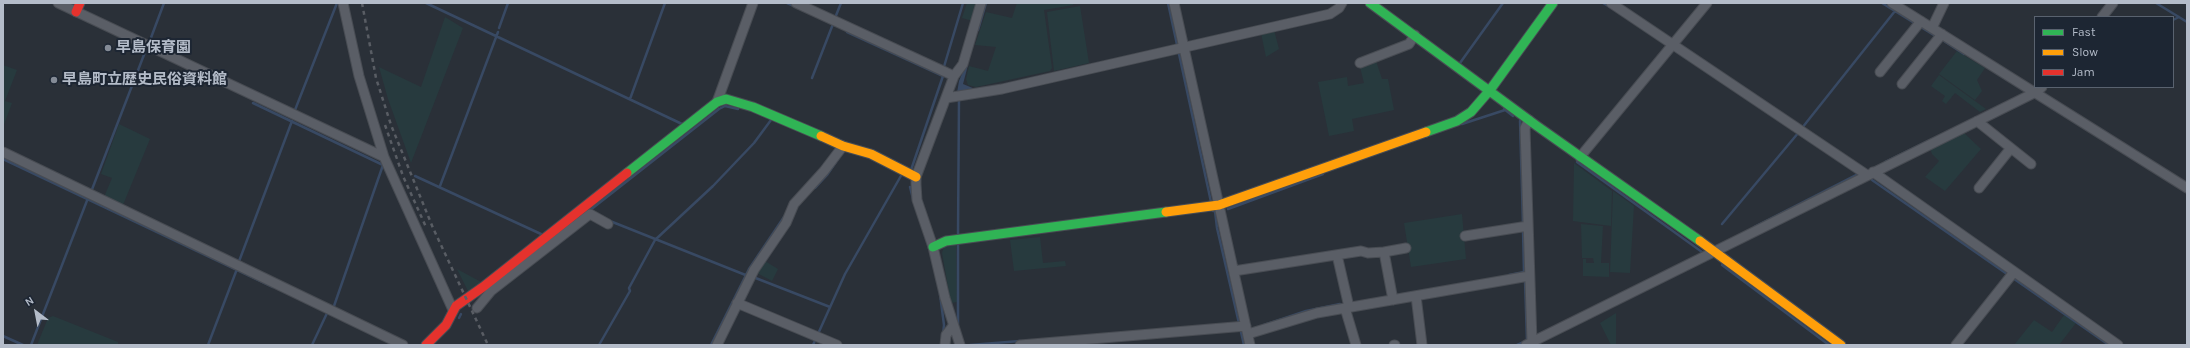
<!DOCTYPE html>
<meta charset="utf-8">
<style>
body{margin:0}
#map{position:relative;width:2190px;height:348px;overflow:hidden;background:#2a3038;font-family:Karla,sans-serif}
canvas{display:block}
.frame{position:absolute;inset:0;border:4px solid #b4bcc9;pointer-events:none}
.legend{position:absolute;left:2034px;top:16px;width:140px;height:72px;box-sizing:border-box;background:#1d2633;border:1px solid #59626f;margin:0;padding:5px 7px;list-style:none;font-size:12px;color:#b4bcc9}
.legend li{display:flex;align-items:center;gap:8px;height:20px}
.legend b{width:20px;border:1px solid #59626f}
.north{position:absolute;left:16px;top:292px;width:40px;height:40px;-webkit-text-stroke:3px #1d2633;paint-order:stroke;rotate:328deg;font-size:11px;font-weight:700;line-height:16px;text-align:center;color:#b4bcc9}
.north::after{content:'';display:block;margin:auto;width:14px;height:18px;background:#b4bcc9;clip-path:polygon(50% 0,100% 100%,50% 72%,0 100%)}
</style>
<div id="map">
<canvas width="2190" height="348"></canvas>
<div class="frame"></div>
<ul class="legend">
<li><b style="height:5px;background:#30b455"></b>Fast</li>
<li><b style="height:5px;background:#ff9f0a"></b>Slow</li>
<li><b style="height:5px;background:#e5322d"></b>Jam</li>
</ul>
<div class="north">N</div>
</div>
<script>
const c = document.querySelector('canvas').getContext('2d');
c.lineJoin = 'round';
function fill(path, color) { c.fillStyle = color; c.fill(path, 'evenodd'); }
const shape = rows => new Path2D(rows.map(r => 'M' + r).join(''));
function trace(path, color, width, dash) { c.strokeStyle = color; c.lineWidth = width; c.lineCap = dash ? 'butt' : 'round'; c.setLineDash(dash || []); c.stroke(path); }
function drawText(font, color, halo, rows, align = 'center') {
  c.font = font + ' Karla,"Noto Sans JP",sans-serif'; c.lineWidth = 4; c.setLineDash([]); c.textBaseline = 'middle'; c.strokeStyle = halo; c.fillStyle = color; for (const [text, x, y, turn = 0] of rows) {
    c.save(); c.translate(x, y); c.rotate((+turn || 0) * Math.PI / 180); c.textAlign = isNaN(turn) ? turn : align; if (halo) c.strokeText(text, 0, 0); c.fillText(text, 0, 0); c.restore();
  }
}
const green = shape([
 [967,3,979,3,973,21,962,18],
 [1017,3,1074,3,1073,5,1044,10,1052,68,1050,71,976,87,968,85,966,79,969,66,988,71,996,47,975,45,986,12,1012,18],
 [1080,6,1089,63,1054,71,1047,12],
 [445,17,463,28,411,163,388,99,379,67,421,87],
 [1274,30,1279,49,1266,57,1261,33],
 [1957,51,1985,68,1977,80,1982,91,1975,100,1939,74],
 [1376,61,1382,79,1388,79,1394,110,1352,119,1354,131,1329,136,1318,82,1347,77,1348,86,1364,83,1360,67],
 [3,65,17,70,5,101,12,103,3,127],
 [1939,75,1986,109,1980,112,1955,93,1946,104,1942,101,1945,96,1931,86],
 [119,124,150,139,123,205,104,197,112,178,101,174],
 [1963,132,1981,149,1945,191,1925,177,1939,161,1932,154,1930,148],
 [1574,163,1612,191,1611,226,1573,221],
 [1613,191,1634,206,1630,273,1610,272],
 [1462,214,1466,259,1411,267,1404,223],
 [1581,224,1603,226,1601,263,1595,263,1609,263,1609,277,1583,276,1583,259,1586,259,1586,263,1594,263,1593,258,1582,258],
 [1040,237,1043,263,1065,261,1066,266,1014,271,1010,240],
 [956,243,957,302,951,303,942,253,944,247],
 [765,261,778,269,772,281,757,273],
 [457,269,483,283,469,293],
 [1616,313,1616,344,1611,345,1600,323],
 [2064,315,2076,323,2059,345,2014,345,2034,320,2052,332],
 [53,316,118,342,118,345,37,345,48,318]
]);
const water = shape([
 [966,64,968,65,963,84,975,89,957,93,959,81]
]);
const stream = shape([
 [426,3,682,124],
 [787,3,794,6],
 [1168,3,1211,202],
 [1603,3,1610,7],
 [1882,3,1937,37],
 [2156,3,2187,22],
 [835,18,841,3],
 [2173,20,2179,17],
 [499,28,508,3],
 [978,30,986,3],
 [847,32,943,76,911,170],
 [1941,39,1964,54],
 [149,43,164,3],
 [1460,63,1503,3],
 [943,70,963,3],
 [812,78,833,24],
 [630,99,665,3],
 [253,103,383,165],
 [1504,109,1513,116],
 [295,110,337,3],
 [1520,121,1523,225],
 [1462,124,1505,110],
 [1802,128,1895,11],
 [3,159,273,287],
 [1577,162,1702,252],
 [1885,162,1932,139],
 [415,176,541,234],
 [1872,180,2109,345],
 [440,186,498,32],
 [910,187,913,199],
 [815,188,827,175,840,156],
 [91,192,147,47],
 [1228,209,1323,174],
 [589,211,719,109,725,106,738,109],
 [1213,211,1215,211,1217,228,1244,345],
 [610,221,748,276],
 [1722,224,1799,132],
 [1754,227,1856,175],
 [1523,230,1524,273],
 [958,235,959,98],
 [958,243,958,324],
 [238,264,292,121],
 [1722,265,1829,345],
 [1509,275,1524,272],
 [753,277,830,307],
 [1525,280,1527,341],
 [940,294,944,325,943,335],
 [332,308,334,306,383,165],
 [459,318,461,314],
 [1264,325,1306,311,1340,304],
 [3,336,23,345],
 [31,345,88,198],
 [208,345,237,269],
 [312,345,328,311],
 [599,345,630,291,629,288,655,240,713,186,754,143,771,120],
 [711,345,749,269,784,217],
 [813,345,845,274,902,174],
 [970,345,1020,341],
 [1517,345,1524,342]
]);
const street = shape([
 [58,3,384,157],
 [343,3,359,76,384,157,453,310],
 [796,3,954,76],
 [1174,3,1250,345],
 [1611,3,1867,175],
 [1892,3,2187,188],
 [2102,17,2113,3],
 [1932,28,1944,3],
 [1360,63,1409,44,1415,35],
 [1880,72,1921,21],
 [1902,84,1942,34],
 [946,98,1002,89,1330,14,1339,8,1342,3],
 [717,102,753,3],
 [1529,120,1525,128,1532,342],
 [1977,121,2031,164],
 [3,152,403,345],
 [1580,157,1707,3],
 [1873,172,2118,345],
 [1979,188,2011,148],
 [1465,236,1528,226],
 [1384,252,1406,248],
 [1337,255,1349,307],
 [1234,271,1361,251,1368,253,1384,252,1393,300],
 [1416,296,1422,345],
 [737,303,837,345],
 [477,308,491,291,590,214,608,224],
 [1345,308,1356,345],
 [1248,334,1317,313,1529,276],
 [717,345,754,270,786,223,794,204,824,171,843,146],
 [945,345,946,335,953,326],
 [960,345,945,298,933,247,917,200,916,184,916,177,954,76,963,64,981,3],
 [1020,345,1246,326],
 [1394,345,1395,345],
 [1526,345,2036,92,2042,87],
 [1956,345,2014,272]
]);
const fast = shape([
 [1370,3,1537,126,1700,241],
 [1426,132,1457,121,1471,112,1490,90,1553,3],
 [627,173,717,102,726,99,753,107,821,136],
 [933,247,946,241,1166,212]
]);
const slow = shape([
 [821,136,843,146,871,154,916,177],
 [1166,212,1219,205,1426,132],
 [1700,241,1841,345]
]);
const jam = shape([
 [76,12,80,3],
 [426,345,446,325,456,306,483,287,627,173]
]);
const rail = shape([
 [362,3,376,78,391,125,433,228,488,345],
 [385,125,403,176,426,227]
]);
const markers = [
 [108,48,4,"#848b96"],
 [54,80,4,"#848b96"]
];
const poiNames = [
 ["早島保育園",116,48],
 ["早島町立歴史民俗資料館",62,80]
];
fill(green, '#273a3e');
fill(water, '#384963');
trace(stream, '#384963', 2.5);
trace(street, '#484c53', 11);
trace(fast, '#484c53', 11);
trace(slow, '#484c53', 11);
trace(jam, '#484c53', 11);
trace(street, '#5a5e66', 9);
trace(fast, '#30b455', 9);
trace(slow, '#ff9f0a', 9);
trace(jam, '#e5322d', 9);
trace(rail, '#595d64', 2.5, [4, 4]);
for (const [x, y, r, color] of markers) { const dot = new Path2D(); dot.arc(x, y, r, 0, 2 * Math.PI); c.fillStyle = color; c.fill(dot); trace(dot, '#1d2633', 1.5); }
drawText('bold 15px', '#b4bcc9', '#1d2633', poiNames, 'left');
</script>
